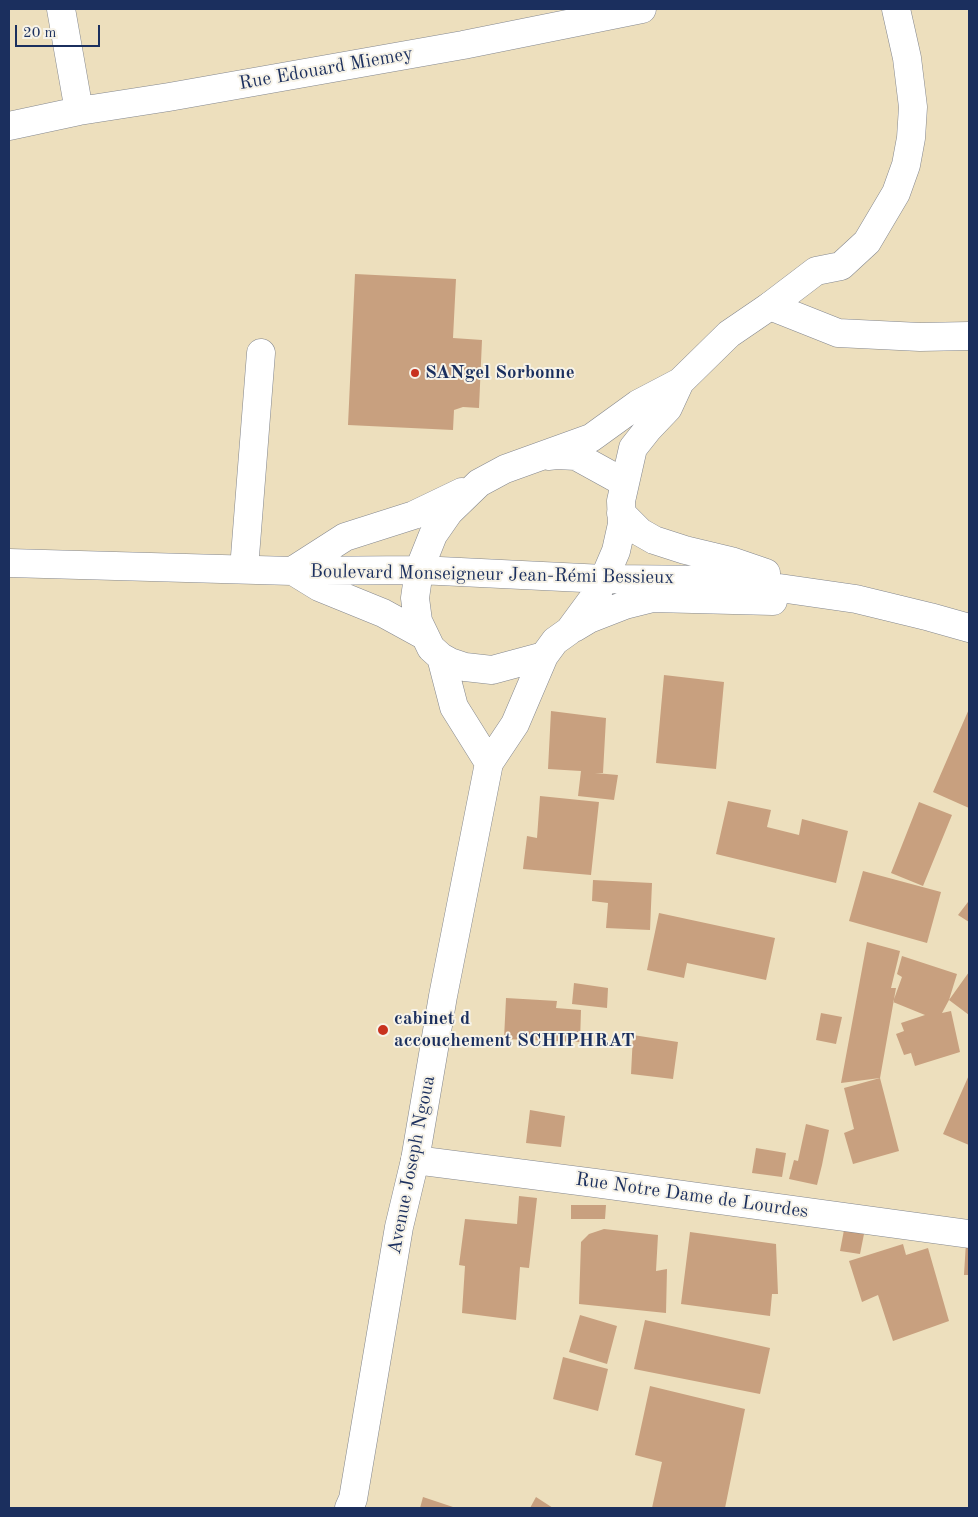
<!DOCTYPE html>
<meta charset="utf-8">
<style>
body{margin:0}
#map{position:relative;width:978px;height:1517px;overflow:hidden;background:#eddfbd;font-family:"Old Standard TT",serif}
canvas{display:block}
.frame{position:absolute;inset:0;border:10px solid #1b2f5e;pointer-events:none}
.scale{position:absolute;left:15px;top:25px;width:85px;height:22px;box-sizing:border-box;border:2px solid #1b2f5e;border-top:0;padding-left:6px;font-size:15px;line-height:18px;white-space:nowrap;color:#1b2f5e;-webkit-text-stroke:4px #f7f3e8;paint-order:stroke}
</style>
<div id="map">
<canvas width="978" height="1517"></canvas>
<div class="frame"></div>
<div class="scale">20 m</div>
</div>
<script>
const c = document.querySelector('canvas').getContext('2d');
c.lineJoin = 'round';
function fill(path, color) { c.fillStyle = color; c.fill(path, 'evenodd'); }
const shape = rows => new Path2D(rows.map(r => 'M' + r).join(''));
function trace(path, color, width, dash) { c.strokeStyle = color; c.lineWidth = width; c.lineCap = dash ? 'butt' : 'round'; c.setLineDash(dash || []); c.stroke(path); }
function drawText(font, color, halo, rows, align = 'center') {
  c.font = font + ' "Old Standard TT",serif'; c.lineWidth = 4; c.setLineDash([]); c.textBaseline = 'middle'; c.strokeStyle = halo; c.fillStyle = color; for (const [text, x, y, turn = 0] of rows) {
    c.save(); c.translate(x, y); c.rotate((+turn || 0) * Math.PI / 180); c.textAlign = isNaN(turn) ? turn : align; if (halo) c.strokeText(text, 0, 0); c.fillText(text, 0, 0); c.restore();
  }
}
const building = shape([
 [355,274,456,279,453,338,482,340,479,408,463,407,454,410,453,430,348,425],
 [664,675,724,682,716,769,656,763],
 [969,709,969,808,933,792],
 [551,711,606,718,603,773,595,773,618,775,614,800,578,796,581,771,548,769],
 [540,796,599,802,591,875,523,869,527,836,537,838],
 [728,801,771,810,767,827,799,835,802,819,848,831,836,883,716,854],
 [919,802,952,815,923,886,891,873],
 [863,871,941,892,927,943,849,921],
 [593,880,652,883,650,930,606,928,608,903,592,901],
 [968,902,969,903,969,922,958,915],
 [659,913,775,938,766,980,687,963,684,978,647,970],
 [867,942,900,951,891,988,896,988,880,1078,841,1083],
 [902,956,957,974,949,1000,942,1013,951,1011,960,1052,915,1066,911,1053,904,1055,896,1034,904,1031,901,1023,925,1015,893,1002,902,977,897,974],
 [969,972,969,1015,949,1000],
 [574,983,608,988,607,1008,572,1004],
 [506,998,557,1001,556,1008,581,1010,580,1042,504,1039],
 [821,1013,842,1017,836,1044,816,1040],
 [633,1035,678,1042,673,1079,631,1074],
 [969,1075,969,1145,943,1134],
 [880,1078,899,1151,853,1164,844,1133,854,1129,844,1088],
 [530,1110,565,1116,561,1147,526,1143],
 [806,1124,829,1130,822,1165,817,1185,789,1179,794,1160,798,1161],
 [756,1148,786,1153,782,1177,752,1173],
 [519,1196,537,1198,529,1268,520,1267,516,1320,462,1313,465,1266,459,1265,465,1219,517,1224],
 [571,1205,606,1205,605,1219,571,1219],
 [604,1229,658,1235,656,1271,667,1269,666,1313,579,1304,581,1242,589,1234],
 [844,1230,864,1234,860,1254,840,1251],
 [690,1232,776,1244,778,1294,772,1294,770,1316,681,1304],
 [966,1242,969,1243,969,1275,964,1275],
 [903,1244,906,1255,928,1248,949,1321,893,1341,878,1295,862,1302,849,1261],
 [580,1315,617,1326,607,1364,569,1352],
 [645,1320,770,1348,760,1394,634,1369],
 [563,1357,608,1369,598,1411,553,1399],
 [650,1386,745,1409,725,1508,652,1508,662,1462,635,1455],
 [423,1497,456,1508,420,1508],
 [536,1497,553,1508,530,1508]
]);
const minor = shape([
 [61,9,79,111],
 [9,126,79,111,169,97,463,45,642,9],
 [770,306,838,333,920,337,969,336],
 [244,569,261,353],
 [415,1160,595,1183,969,1234]
]);
const major = shape([
 [548,456,557,455,576,456,625,483],
 [621,513,640,532,654,540,685,550,731,561,766,573],
 [9,563,292,571,419,570,604,579,724,580,856,599,930,617,969,628],
 [292,571,345,537,414,515,462,492],
 [293,571,319,587,383,613,425,636],
 [574,628,589,619,625,605,653,598,773,601],
 [544,656,492,670,465,667,450,662,441,657,431,648,418,621,415,598,419,570,433,535,449,512,479,483,505,469,591,438,638,404,680,382,729,334,770,306,816,271,841,266,867,242,896,193,906,165,911,138,913,107,907,58,896,9],
 [441,657,454,707,489,763],
 [349,1508,353,1499,399,1227,415,1160,443,996,489,763,515,724,544,656,555,641,569,631,597,593,604,579,616,551,622,524,621,501,633,448,648,429,668,408,680,382]
]);
const markers = [
 [415,373,5,"#c8321e"],
 [383,1030,6,"#c8321e"]
];
const streetNames = [
 ["Rue Edouard Miemey",326,69,-10],
 ["Boulevard Monseigneur Jean-Rémi Bessieux",492,575,1],
 ["Avenue Joseph Ngoua",412,1165,-79],
 ["Rue Notre Dame de Lourdes",692,1196,8]
];
const poiNames = [
 ["SANgel Sorbonne",425,373],
 ["cabinet d",394,1019],
 ["accouchement SCHIPHRAT",394,1041]
];
fill(building, '#c8a07f');
trace(minor, '#84878e', 29);
trace(major, '#84878e', 29);
trace(minor, '#fff', 28);
trace(major, '#fff', 28);
for (const [x, y, r, color] of markers) { const dot = new Path2D(); dot.arc(x, y, r, 0, 2 * Math.PI); c.fillStyle = color; c.fill(dot); trace(dot, '#f7f3e8', 2); }
drawText('19px', '#1b2f5e', '#f7f3e8', streetNames);
drawText('bold 19px', '#1b2f5e', '#f7f3e8', poiNames, 'left');
</script>
